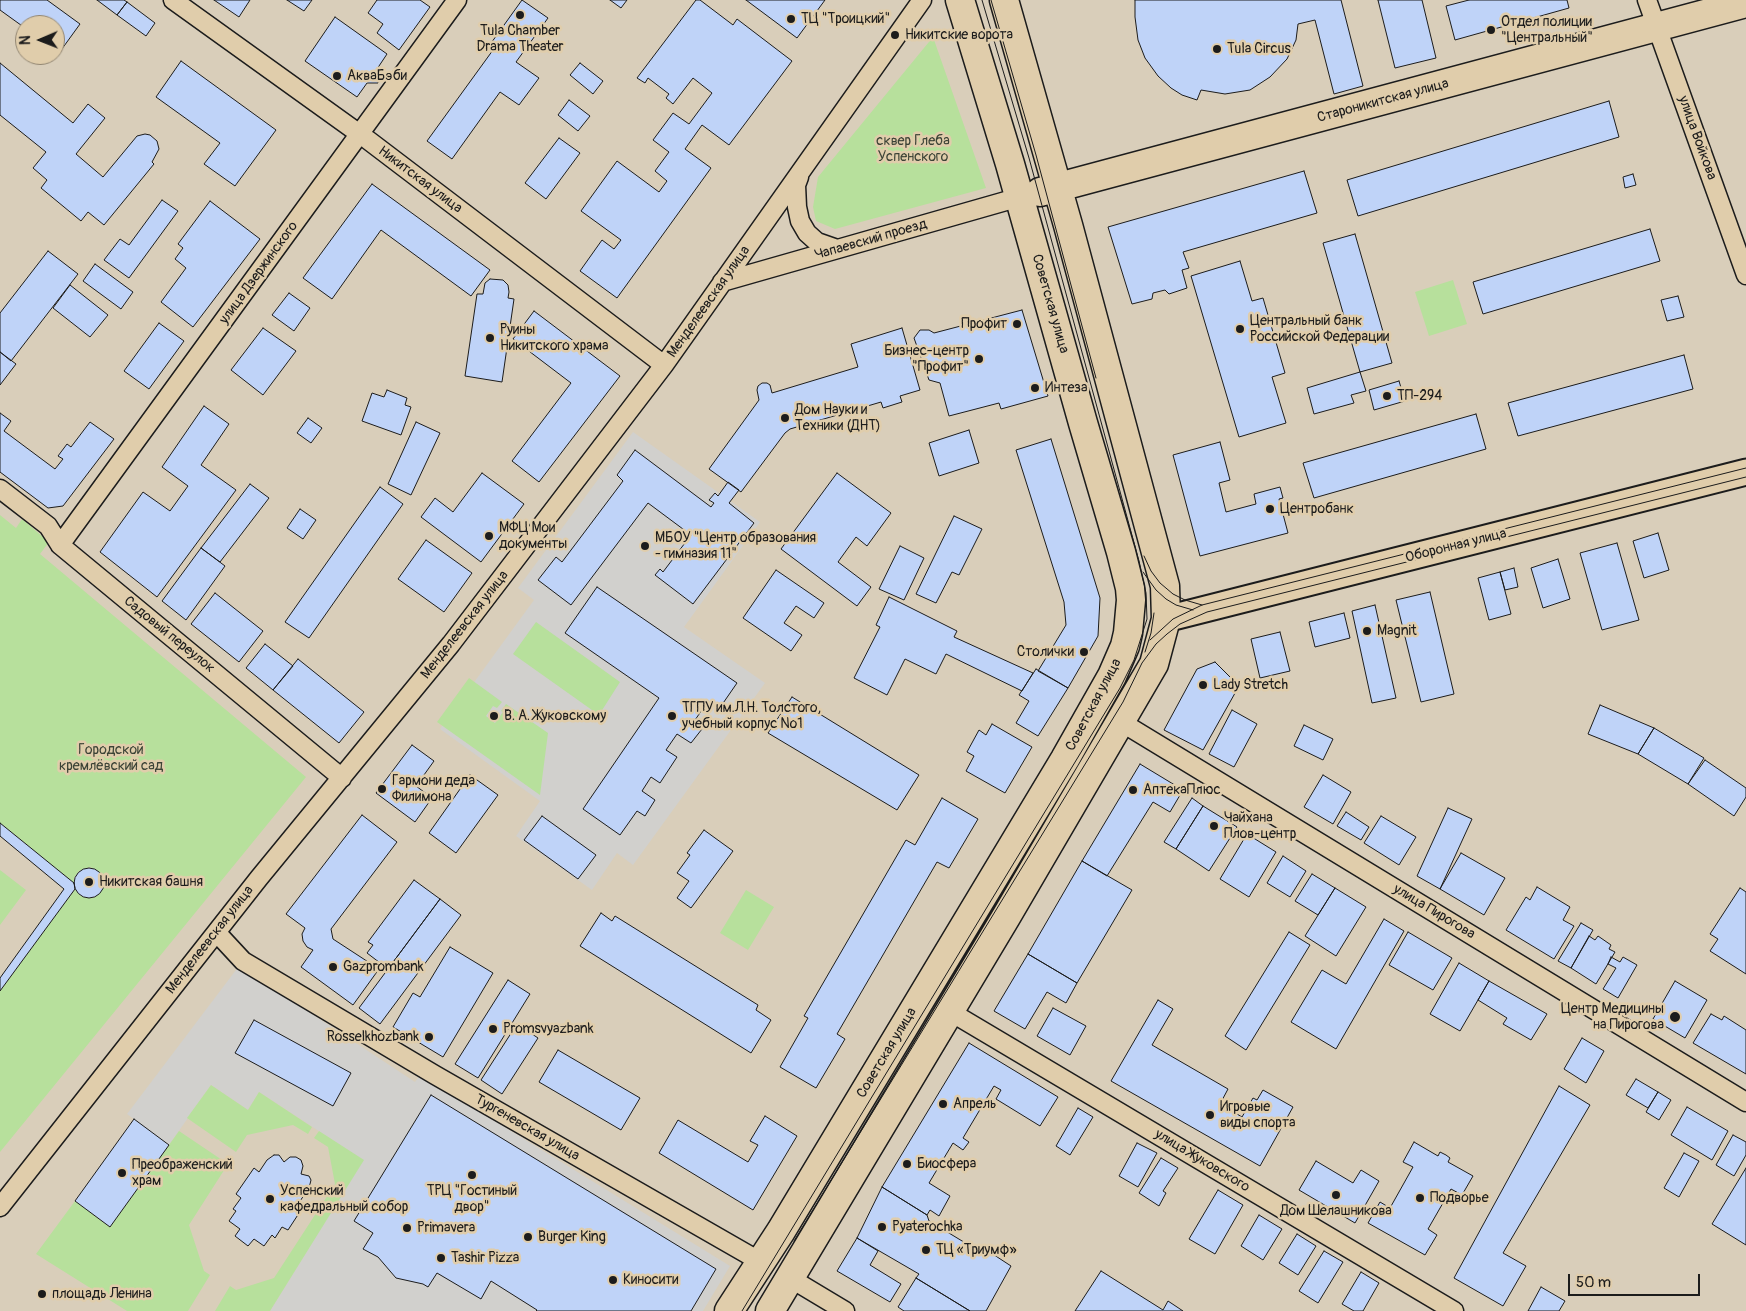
<!DOCTYPE html>
<meta charset="utf-8">
<style>
body{margin:0}
#map{position:relative;width:1746px;height:1311px;overflow:hidden;background:#d9ceba;font-family:Pangolin,sans-serif}
canvas{display:block}
.north{position:absolute;left:15px;top:15px;width:50px;height:50px;box-sizing:border-box;background:#e0cdab;border:1px solid #928672;border-radius:50%;rotate:269deg;font-size:14px;font-weight:700;line-height:20px;text-align:center;color:#1c1c1c}
.north::after{content:'';display:block;margin:auto;width:18px;height:22px;background:#1c1c1c;clip-path:polygon(50% 0,100% 100%,50% 72%,0 100%)}
.scale{position:absolute;left:1568px;top:1274px;width:132px;height:22px;box-sizing:border-box;border:2px solid #1c1c1c;border-top:0;padding-left:6px;font-size:15px;line-height:18px;white-space:nowrap;color:#1c1c1c;-webkit-text-stroke:4px #e0cdab;paint-order:stroke}
</style>
<div id="map">
<canvas width="1746" height="1311"></canvas>
<div class="north">N</div>
<div class="scale">50 m</div>
</div>
<script>
const c = document.querySelector('canvas').getContext('2d');
c.lineJoin = 'round';
function fill(path, color) { c.fillStyle = color; c.fill(path, 'evenodd'); }
const shape = rows => new Path2D(rows.map(r => 'M' + r).join(''));
function trace(path, color, width, dash) { c.strokeStyle = color; c.lineWidth = width; c.lineCap = dash ? 'butt' : 'round'; c.setLineDash(dash || []); c.stroke(path); }
function drawText(font, color, halo, rows, align = 'center') {
  c.font = font + ' Pangolin,sans-serif'; c.lineWidth = 5; c.setLineDash([]); c.textBaseline = 'middle'; c.strokeStyle = halo; c.fillStyle = color; for (const [text, x, y, turn = 0] of rows) {
    c.save(); c.translate(x, y); c.rotate((+turn || 0) * Math.PI / 180); c.textAlign = isNaN(turn) ? turn : align; if (halo) c.strokeText(text, 0, 0); c.fillText(text, 0, 0); c.restore();
  }
}
const built = shape([
 [633,432,760,522,684,627,765,683,633,865,617,853,592,890,516,836,540,801,440,729,534,600,518,588],
 [239,966,415,1082,420,1075,730,1266,703,1311,270,1311,363,1160,259,1092,248,1110,211,1085,169,1145,127,1114]
]);
const green = shape([
 [933,37,986,188,835,229,816,221,813,207,818,177],
 [1453,280,1467,324,1429,336,1415,292],
 [0,515,16,528,22,519,49,542,40,554,306,777,0,1152,0,991,75,889,81,896,93,898,101,892,104,882,99,872,90,867,79,871,74,878,74,883,0,823],
 [536,622,620,682,599,715,513,654],
 [469,678,502,702,497,708,493,706,486,716,495,723,503,712,501,711,506,704,548,733,540,795,437,722],
 [0,870,26,890,0,925],
 [746,890,774,907,748,950,720,933],
 [211,1085,248,1110,259,1092,312,1127,308,1134,293,1125,247,1135,236,1152,187,1118],
 [179,1131,228,1164,189,1225,204,1271,210,1275,188,1311,127,1311,36,1254,75,1201,110,1227],
 [319,1131,364,1160,270,1311,215,1311,230,1286,236,1290,274,1278,335,1184,328,1147,314,1138]
]);
const building = shape([
 [0,0,47,0,80,24,59,53,55,50,55,25,25,25,25,28,0,10,0,0],
 [97,0,124,0,127,2,117,15,97,0],
 [214,0,250,0,239,17,214,0],
 [287,0,312,0,304,11,287,0],
 [377,0,420,0,430,7,399,50,377,33,383,24,368,13,377,0],
 [522,0,548,18,516,62,539,78,519,105,500,92,452,159,427,141,493,50,489,46,522,0],
 [610,0,627,0,621,8,610,0],
 [696,0,700,0,733,25,737,19,792,61,729,145,702,125,685,149,711,168,617,298,580,271,602,240,614,249,621,240,581,211,617,161,659,192,667,181,655,171,669,152,653,140,673,113,689,124,712,93,693,78,673,104,666,98,669,94,648,78,645,83,637,78,696,0],
 [746,0,825,0,797,38,746,0],
 [1135,0,1341,0,1363,86,1334,94,1315,20,1298,24,1296,40,1287,59,1270,77,1250,90,1225,94,1201,90,1197,100,1182,95,1171,88,1158,76,1145,58,1138,40,1135,17,1135,0],
 [1378,0,1422,0,1436,58,1395,68,1378,0],
 [1469,0,1567,0,1569,8,1455,40,1446,6,1469,0],
 [127,2,155,23,146,36,117,15,127,2],
 [335,17,387,54,377,69,378,83,367,83,357,97,305,61,335,17],
 [181,61,276,130,235,186,204,164,220,143,156,97,181,61],
 [0,63,73,123,88,104,105,118,76,154,103,177,137,136,145,134,150,135,157,141,159,149,152,162,154,164,104,225,88,212,81,221,41,188,47,180,33,168,46,152,0,115,0,63],
 [580,63,603,81,593,94,570,75,580,63],
 [569,100,590,116,578,131,558,115,569,100],
 [1609,101,1619,137,1358,216,1347,180,1609,101],
 [559,138,580,153,546,199,525,183,559,138],
 [1304,171,1317,213,1183,252,1189,268,1182,270,1187,288,1169,294,1165,290,1153,293,1152,299,1132,304,1108,227,1304,171],
 [1633,174,1636,185,1625,188,1623,177,1633,174],
 [372,184,490,270,471,296,381,230,332,299,303,278,372,184],
 [162,200,178,211,129,278,104,260,120,239,129,245,162,200],
 [210,201,260,239,193,327,161,302,186,268,175,259,183,248,178,244,210,201],
 [1650,229,1660,261,1483,314,1473,282,1650,229],
 [1355,234,1392,363,1360,372,1323,243,1355,234],
 [48,251,78,274,11,361,0,352,0,313,48,251],
 [1240,261,1252,301,1263,298,1285,373,1272,377,1286,423,1239,437,1191,276,1240,261],
 [95,264,133,292,121,309,83,281,95,264],
 [490,279,503,280,508,285,509,292,508,298,514,299,502,382,465,376,477,294,483,294,485,283,490,279],
 [70,285,108,315,90,337,53,308,70,285],
 [289,293,310,308,294,331,272,315,289,293],
 [1678,296,1684,317,1667,321,1661,300,1678,296],
 [1022,310,1048,396,1001,409,999,403,949,416,940,383,929,380,914,338,920,330,929,330,934,333,1022,310],
 [534,311,620,376,539,482,512,461,571,383,513,339,534,311],
 [159,323,184,341,149,389,124,371,159,323],
 [263,328,296,351,263,395,231,370,263,328],
 [902,328,920,390,900,396,902,402,883,408,881,402,790,429,785,433,741,492,709,469,759,400,757,390,758,386,762,383,767,383,770,385,772,393,858,367,851,344,902,328],
 [0,352,16,364,0,385,0,352],
 [1684,355,1693,389,1518,436,1508,403,1684,355],
 [1360,372,1366,391,1351,395,1354,403,1314,414,1307,388,1360,372],
 [1399,381,1405,401,1374,410,1369,390,1399,381],
 [387,390,407,398,405,405,411,407,401,435,362,421,372,393,384,397,387,390],
 [204,406,229,424,201,465,236,490,157,597,100,552,143,492,170,511,188,486,162,467,204,406],
 [0,413,11,421,4,431,55,469,63,459,58,456,67,444,71,447,90,422,114,439,63,506,48,508,0,472,0,413],
 [1476,414,1486,449,1314,498,1303,463,1476,414],
 [308,418,322,428,311,443,297,433,308,418],
 [416,422,440,433,411,495,388,484,416,422],
 [969,430,979,463,939,476,929,443,969,430],
 [1051,439,1100,598,1098,636,1068,688,1038,671,1066,625,1064,602,1016,450,1051,439],
 [1220,442,1230,480,1219,483,1226,512,1256,504,1254,494,1280,487,1283,498,1279,499,1288,533,1200,556,1173,455,1220,442],
 [635,450,711,507,714,503,709,500,715,493,718,496,728,482,739,490,729,503,754,523,693,604,655,575,660,569,663,572,691,535,648,503,571,605,538,580,556,557,562,562,623,481,617,475,635,450],
 [482,473,524,504,481,562,421,517,435,498,453,512,482,473],
 [837,473,891,513,867,546,856,537,838,562,871,587,857,606,781,549,837,473],
 [250,484,269,498,220,562,201,548,250,484],
 [380,487,403,504,309,638,285,622,380,487],
 [300,509,316,520,303,539,287,528,300,509],
 [954,516,982,529,959,575,952,572,936,603,916,594,954,516],
 [1658,533,1669,570,1644,578,1633,541,1658,533],
 [426,540,472,573,444,612,398,579,426,540],
 [1617,543,1639,620,1602,630,1580,553,1617,543],
 [900,546,924,558,904,600,879,589,900,546],
 [201,548,225,566,186,620,162,601,201,548],
 [1558,559,1570,599,1543,608,1531,568,1558,559],
 [1514,568,1518,587,1505,590,1500,572,1514,568],
 [776,570,824,603,814,618,796,606,784,623,802,635,791,651,743,618,776,570],
 [1500,572,1511,614,1489,620,1478,578,1500,572],
 [597,587,737,683,719,709,708,701,693,723,702,729,691,743,677,734,666,750,677,757,660,783,651,777,642,791,655,800,645,816,637,811,620,835,583,809,659,698,565,633,597,587],
 [1430,592,1454,694,1421,702,1396,600,1430,592],
 [215,593,263,631,239,662,191,624,215,593],
 [889,597,957,631,954,637,1033,673,1022,691,946,654,936,674,905,659,887,695,854,678,880,627,876,625,889,597],
 [1375,605,1396,698,1372,703,1352,611,1375,605],
 [1344,613,1350,638,1315,647,1309,622,1344,613],
 [1280,632,1290,671,1260,678,1251,639,1280,632],
 [265,644,293,666,273,690,246,668,265,644],
 [298,659,364,712,339,743,273,690,298,659],
 [1215,662,1239,686,1203,750,1164,730,1197,669,1215,662],
 [1036,669,1068,688,1038,736,1016,723,1029,701,1019,695,1036,669],
 [792,697,919,775,897,810,768,733,792,697],
 [1600,705,1654,728,1638,754,1588,734,1600,705],
 [1232,710,1257,724,1234,767,1209,754,1232,710],
 [992,724,1032,747,1005,793,966,771,974,756,967,752,979,730,986,735,992,724],
 [1304,725,1333,739,1323,760,1294,746,1304,725],
 [1654,728,1704,758,1688,784,1638,754,1654,728],
 [412,745,434,761,416,786,432,798,415,822,376,793,412,745],
 [1705,760,1746,788,1746,797,1734,816,1688,784,1705,760],
 [1140,764,1183,790,1170,812,1153,802,1107,876,1082,861,1140,764],
 [470,775,498,795,456,853,429,833,470,775],
 [1323,775,1351,792,1333,824,1304,807,1323,775],
 [942,798,978,819,949,868,937,862,837,1034,845,1039,816,1088,780,1067,808,1018,804,1016,906,840,915,845,942,798],
 [1192,798,1203,806,1176,849,1164,842,1192,798],
 [1203,806,1237,827,1209,871,1176,849,1203,806],
 [1448,808,1472,819,1440,889,1417,876,1448,808],
 [1346,812,1369,827,1361,840,1337,826,1346,812],
 [362,815,397,842,331,929,333,939,379,969,353,1005,301,967,313,950,307,947,303,941,302,934,305,928,286,914,362,815],
 [542,816,596,855,578,879,524,840,542,816],
 [1381,816,1416,837,1399,865,1364,843,1381,816],
 [0,823,74,883,75,889,0,991,0,978,64,889,0,836,0,823],
 [704,830,733,851,691,908,677,898,689,881,677,873,690,855,687,853,704,830],
 [1247,834,1276,852,1249,897,1220,879,1247,834],
 [1461,853,1505,878,1484,915,1440,889,1461,853],
 [1283,856,1306,871,1290,897,1267,883,1283,856],
 [1082,861,1132,890,1077,983,1028,954,1082,861],
 '74 883a15 15 0 1 1 30 0a15 15 0 1 1-30 0Z',
 [1312,874,1335,888,1318,915,1295,901,1312,874],
 [414,880,440,899,388,969,367,953,373,945,368,942,414,880],
 [1537,887,1570,907,1563,920,1574,926,1554,959,1506,930,1526,897,1530,900,1537,887],
 [1335,888,1366,907,1336,956,1305,936,1335,888],
 [1740,888,1746,892,1746,974,1710,951,1718,939,1710,934,1740,888],
 [440,899,461,915,380,1024,359,1008,440,899],
 [601,913,612,921,615,916,758,1005,756,1010,771,1020,751,1053,580,946,601,913],
 [1384,919,1404,931,1336,1049,1291,1022,1322,970,1346,984,1384,919],
 [1581,923,1593,930,1571,968,1558,961,1581,923],
 [1289,932,1310,945,1246,1050,1225,1036,1289,932],
 [1408,932,1452,958,1433,990,1389,965,1408,932],
 [1589,936,1595,940,1598,936,1611,945,1609,949,1615,952,1596,984,1571,968,1589,936],
 [450,947,493,973,443,1057,393,1027,413,993,420,997,450,947],
 [1028,954,1077,983,1066,1003,1047,992,1025,1029,994,1011,1028,954],
 [1611,957,1620,962,1623,957,1637,965,1618,998,1603,989,1616,968,1608,964,1611,957],
 [1459,963,1489,981,1460,1031,1430,1014,1459,963],
 [508,980,530,994,478,1078,455,1064,508,980],
 [1489,981,1547,1014,1531,1040,1503,1024,1507,1018,1478,1000,1489,981],
 [1675,981,1707,1000,1685,1038,1653,1019,1675,981],
 [1158,1000,1173,1009,1152,1045,1228,1089,1220,1104,1242,1117,1253,1098,1257,1100,1263,1090,1293,1107,1260,1166,1111,1081,1158,1000],
 [1053,1008,1086,1026,1070,1055,1037,1036,1053,1008],
 [1711,1014,1722,1020,1724,1016,1746,1030,1746,1074,1693,1043,1711,1014],
 [254,1020,351,1073,333,1106,235,1053,254,1020],
 [517,1024,538,1038,502,1094,481,1080,517,1024],
 [1582,1038,1604,1051,1586,1083,1564,1069,1582,1038],
 [969,1043,1058,1097,1040,1126,996,1099,1001,1090,994,1086,963,1138,969,1142,963,1150,953,1143,929,1183,950,1196,939,1216,930,1210,927,1215,882,1187,969,1043],
 [558,1050,640,1098,621,1130,539,1082,558,1050],
 [1636,1079,1658,1092,1648,1108,1626,1095,1636,1079],
 [1559,1086,1590,1105,1503,1253,1526,1266,1503,1306,1454,1278,1559,1086],
 [1658,1092,1671,1100,1659,1120,1646,1112,1658,1092],
 [431,1095,716,1269,691,1311,536,1311,537,1310,491,1281,481,1299,437,1273,428,1287,423,1284,396,1278,378,1257,363,1249,373,1233,354,1221,431,1095],
 [1687,1107,1728,1131,1712,1160,1671,1135,1687,1107],
 [1078,1108,1093,1117,1070,1155,1056,1146,1078,1108],
 [765,1116,797,1136,753,1210,659,1153,678,1120,748,1162,758,1145,750,1141,765,1116],
 [134,1119,169,1145,110,1227,75,1201,134,1119],
 [1733,1135,1746,1142,1746,1155,1734,1176,1716,1165,1733,1135],
 [1414,1142,1438,1156,1440,1152,1446,1155,1450,1158,1448,1162,1473,1176,1462,1195,1451,1189,1428,1229,1437,1235,1425,1255,1368,1223,1380,1202,1390,1208,1413,1167,1403,1162,1414,1142],
 [1137,1143,1157,1153,1138,1187,1119,1176,1137,1143],
 [1684,1153,1699,1161,1679,1197,1664,1188,1684,1153],
 [274,1155,279,1155,284,1162,290,1157,296,1157,301,1160,303,1166,301,1174,309,1176,311,1180,309,1188,300,1201,305,1204,288,1230,282,1227,275,1238,272,1235,264,1246,254,1239,248,1246,235,1236,240,1229,229,1221,236,1211,233,1209,241,1198,236,1194,254,1168,259,1172,267,1160,274,1155],
 [1161,1158,1178,1168,1163,1191,1166,1193,1159,1206,1139,1193,1161,1158],
 [1316,1161,1353,1183,1361,1170,1379,1181,1355,1223,1299,1190,1316,1161],
 [1746,1168,1746,1245,1712,1224,1746,1168],
 [882,1187,927,1215,929,1221,982,1253,985,1249,1011,1266,986,1311,970,1311,916,1278,919,1274,857,1238,882,1187],
 [1218,1190,1243,1205,1215,1254,1189,1239,1218,1190],
 [1259,1215,1282,1229,1263,1260,1241,1246,1259,1215],
 [1297,1234,1316,1246,1298,1275,1279,1263,1297,1234],
 [857,1238,878,1251,870,1265,901,1284,890,1302,837,1271,857,1238],
 [1324,1251,1343,1262,1318,1303,1299,1291,1324,1251],
 [1101,1271,1163,1310,1168,1301,1183,1311,1075,1311,1101,1271],
 [1361,1272,1379,1283,1363,1311,1354,1311,1342,1304,1361,1272],
 [916,1278,970,1311,904,1311,898,1307,916,1278],
 [1541,1287,1565,1301,1559,1311,1528,1311,1541,1287]
]);
const minor = shape([
 [173,0,368,140,664,365],
 [1647,0,1746,275],
 [799,177,796,185,797,207,800,221,807,233,817,242,837,249],
 [722,282,1020,197],
 [0,489,48,526,60,545,342,778],
 [60,545,457,0],
 [1121,722,1746,1102],
 [217,933,243,961,435,1075,761,1262],
 [949,1011,1454,1311],
 [0,1207,259,878,451,644,664,365,922,0],
 [790,1278,845,1311]
]);
const secondary = shape([
 [1166,619,1746,472]
]);
const primary = shape([
 [1040,192,1746,3],
 [729,1311,781,1231,1065,759,1112,676,1125,646,1128,633,1131,600,1130,588,1121,552,1083,423,1010,164,960,0],
 [770,1311,1006,917,1154,664,1166,619,1165,586,1154,545,1068,225,1004,0]
]);
const tram = shape([
 [991,0,1036,155,1096,378],
 [1144,556,1151,571,1160,583,1173,594,1185,600,1202,605],
 [1143,572,1156,590,1166,599,1176,605,1193,610],
 [1150,640,1173,619,1202,605,1746,468],
 [1145,652,1151,633,1154,613],
 [794,1241,1123,702,1142,663,1156,644,1167,634,1180,624,1207,612,1746,477],
 [742,1311,1120,688,1134,660,1147,619,1146,593,1139,561,1029,158,982,0]
]);
const markers = [
 [520,15,5,"#1c1c1c"],
 [791,19,5,"#1c1c1c"],
 [1491,30,5,"#1c1c1c"],
 [895,35,5,"#1c1c1c"],
 [1217,49,5,"#1c1c1c"],
 [337,76,5,"#1c1c1c"],
 [1017,324,5,"#1c1c1c"],
 [1240,329,5,"#1c1c1c"],
 [490,338,5,"#1c1c1c"],
 [979,359,5,"#1c1c1c"],
 [1035,388,5,"#1c1c1c"],
 [1387,396,5,"#1c1c1c"],
 [785,418,5,"#1c1c1c"],
 [1270,509,5,"#1c1c1c"],
 [489,536,5,"#1c1c1c"],
 [645,546,5,"#1c1c1c"],
 [1367,631,5,"#1c1c1c"],
 [1084,652,5,"#1c1c1c"],
 [1203,685,5,"#1c1c1c"],
 [494,716,5,"#1c1c1c"],
 [672,716,5,"#1c1c1c"],
 [382,789,5,"#1c1c1c"],
 [1133,790,5,"#1c1c1c"],
 [1214,826,5,"#1c1c1c"],
 [89,882,5,"#1c1c1c"],
 [333,967,5,"#1c1c1c"],
 [1675,1017,6,"#1c1c1c"],
 [493,1029,5,"#1c1c1c"],
 [429,1037,5,"#1c1c1c"],
 [943,1104,5,"#1c1c1c"],
 [1210,1115,5,"#1c1c1c"],
 [907,1164,5,"#1c1c1c"],
 [122,1173,5,"#1c1c1c"],
 [472,1175,5,"#1c1c1c"],
 [1336,1195,5,"#1c1c1c"],
 [1420,1198,5,"#1c1c1c"],
 [270,1199,5,"#1c1c1c"],
 [882,1227,5,"#1c1c1c"],
 [407,1228,5,"#1c1c1c"],
 [528,1237,5,"#1c1c1c"],
 [926,1250,5,"#1c1c1c"],
 [441,1258,5,"#1c1c1c"],
 [613,1280,5,"#1c1c1c"],
 [42,1294,5,"#1c1c1c"]
];
const poiNames = [
 ["ТЦ \"Троицкий\"",801,19],
 ["Отдел полиции",1501,22],
 ["\"Центральный\"",1501,38],
 ["Tula Chamber",520,31,"center"],
 ["Drama Theater",520,47,"center"],
 ["Никитские ворота",905,35],
 ["Tula Circus",1227,49],
 ["АкваБэби",347,76],
 ["Центральный банк",1250,321],
 ["Российской Федерации",1250,337],
 ["Профит",1007,324,"right"],
 ["Руины",500,330],
 ["Никитского храма",500,346],
 ["Бизнес-центр",969,351,"right"],
 ["\"Профит\"",969,367,"right"],
 ["Интеза",1045,388],
 ["ТП-294",1397,396],
 ["Дом Науки и",795,410],
 ["Техники (ДНТ)",795,426],
 ["Центробанк",1280,509],
 ["МФЦ Мои",499,528],
 ["документы",499,544],
 ["МБОУ \"Центр образования",655,538],
 ["- гимназия 11\"",655,554],
 ["Magnit",1377,631],
 ["Столички",1074,652,"right"],
 ["Lady Stretch",1213,685],
 ["ТГПУ им.Л.Н. Толстого,",682,708],
 ["учебный корпус №1",682,724],
 ["В. А. Жуковскому",504,716],
 ["Гармони деда",392,781],
 ["Филимона",392,797],
 ["АптекаПлюс",1143,790],
 ["Чайхана",1224,818],
 ["Плов-центр",1224,834],
 ["Никитская башня",99,882],
 ["Gazprombank",343,967],
 ["Центр Медицины",1664,1009,"right"],
 ["на Пирогова",1664,1025,"right"],
 ["Promsvyazbank",503,1029],
 ["Rosselkhozbank",419,1037,"right"],
 ["Апрель",953,1104],
 ["Игровые",1220,1107],
 ["виды спорта",1220,1123],
 ["Биосфера",917,1164],
 ["Преображенский",132,1165],
 ["храм",132,1181],
 ["Успенский",280,1191],
 ["кафедральный собор",280,1207],
 ["ТРЦ \"Гостиный",472,1191,"center"],
 ["двор\"",472,1207,"center"],
 ["Подворье",1430,1198],
 ["Дом Шелашникова",1336,1211,"center"],
 ["Pyaterochka",892,1227],
 ["Primavera",417,1228],
 ["Burger King",538,1237],
 ["ТЦ «Триумф»",936,1250],
 ["Tashir Pizza",451,1258],
 ["Киносити",623,1280],
 ["площадь Ленина",52,1294]
];
const streetNames = [
 ["Староникитская улица",1383,101,-15],
 ["улица Войкова",1697,138,70],
 ["Никитская улица",420,180,37],
 ["Чапаевский проезд",871,240,-16],
 ["улица Дзержинского",259,273,-54],
 ["Менделеевская улица",709,302,-55],
 ["Советская улица",1050,304,74],
 ["Оборонная улица",1456,546,-14],
 ["Менделеевская улица",465,625,-52],
 ["Садовый переулок",169,635,39],
 ["Советская улица",1094,705,-62],
 ["улица Пирогова",1434,912,31],
 ["Менделеевская улица",210,940,-52],
 ["Советская улица",887,1053,-59],
 ["Тургеневская улица",527,1128,30],
 ["улица Жуковского",1202,1161,31]
];
const parkNames = [
 ["сквер Глеба",913,141],
 ["Успенского",913,157],
 ["Городской",111,750],
 ["кремлёвский сад",111,766]
];
fill(built, '#d1d0cd');
fill(green, '#b7e09c');
fill(building, '#bfd3f8');
trace(building, '#1c1c1c', 1);
trace(minor, '#1c1c1c', 21);
trace(secondary, '#1c1c1c', 29);
trace(primary, '#1c1c1c', 31);
trace(minor, '#e0cdab', 18);
trace(secondary, '#e0cdab', 25);
trace(primary, '#e0cdab', 28);
trace(tram, '#1c1c1c', 1);
for (const [x, y, r, color] of markers) { const dot = new Path2D(); dot.arc(x, y, r, 0, 2 * Math.PI); c.fillStyle = color; c.fill(dot); trace(dot, '#e0cdab', 2); }
drawText('14px', '#1c1c1c', '#e0cdab', poiNames, 'left');
drawText('14px', '#1c1c1c', '#e0cdab', streetNames);
drawText('14px', '#3b4336', '#e0cdab', parkNames);
</script>
